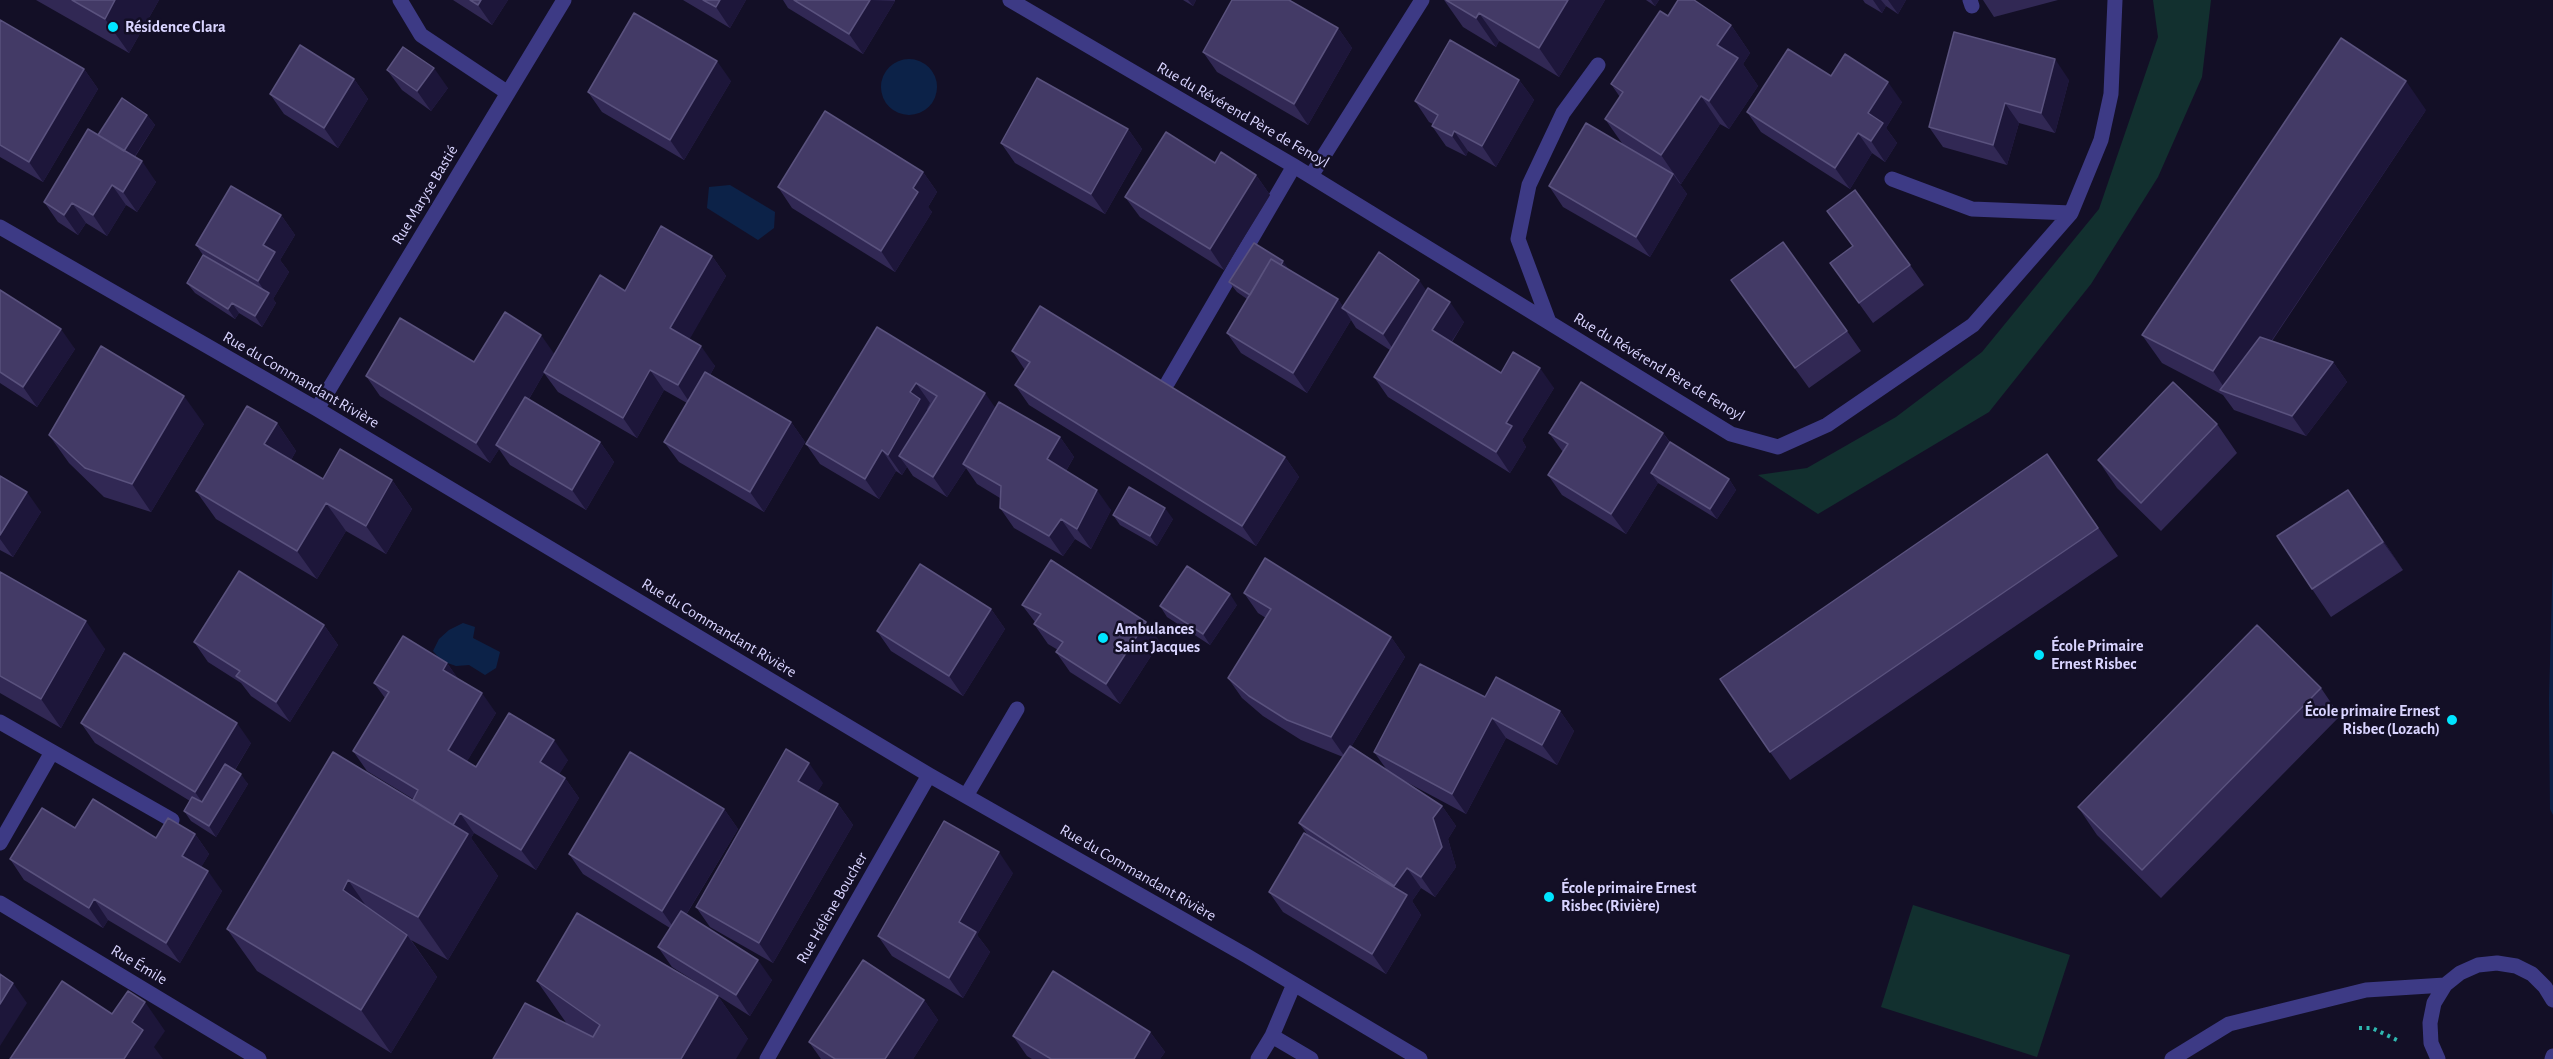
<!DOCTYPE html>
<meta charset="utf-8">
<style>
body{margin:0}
canvas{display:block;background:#130f26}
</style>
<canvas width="2553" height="1059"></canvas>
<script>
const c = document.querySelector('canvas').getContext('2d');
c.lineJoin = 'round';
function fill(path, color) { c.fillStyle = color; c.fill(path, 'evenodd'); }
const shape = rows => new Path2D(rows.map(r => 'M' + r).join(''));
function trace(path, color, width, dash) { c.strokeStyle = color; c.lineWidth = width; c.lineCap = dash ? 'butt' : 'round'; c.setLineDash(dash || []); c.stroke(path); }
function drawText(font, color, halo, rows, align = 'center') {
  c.font = font + ' "Alegreya Sans",sans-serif'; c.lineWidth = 5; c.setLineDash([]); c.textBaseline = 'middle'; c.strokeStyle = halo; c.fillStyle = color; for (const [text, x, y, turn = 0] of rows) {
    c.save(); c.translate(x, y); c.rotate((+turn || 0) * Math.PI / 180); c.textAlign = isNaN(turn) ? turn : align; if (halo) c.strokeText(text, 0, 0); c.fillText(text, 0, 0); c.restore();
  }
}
const green = shape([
 [2153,0,2211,0,2202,77,2158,177,2091,284,1989,412,1818,514,1758,475,1807,468,1896,417,1982,352,2099,209,2158,37],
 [1913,905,2070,955,2037,1057,1881,1007]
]);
const water = shape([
 '881 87a28 28 0 1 1 56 0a28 28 0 1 1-56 0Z',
 [730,185,775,212,774,228,758,240,707,208,709,187],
 [2553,553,2553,815,2550,809,2549,699],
 [463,623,475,627,473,638,500,652,496,668,485,675,469,665,456,666,442,661,433,651,439,639,449,630]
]);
const path = shape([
 [2359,1028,2372,1028,2399,1041]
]);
const minor = shape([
 [400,0,421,35,508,93],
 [1010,0,1294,166,1731,434,1778,447,1827,425,1973,325,2071,213,2101,140,2111,94,2115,0],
 [1970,0,1972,6],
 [1311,176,1422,0],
 [1892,179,1972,209,2071,213],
 [0,227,317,409,929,775,1247,956,1420,1059],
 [1549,322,1518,239,1529,185,1563,113,1598,65],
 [1168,382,1294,166],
 [317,409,564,0],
 [0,722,172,820],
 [966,796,1017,709],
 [0,843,52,752],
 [0,903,259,1059],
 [1272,1036,1311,1059],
 [767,1059,929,775],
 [1258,1059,1272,1036,1294,984],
 [2172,1059,2229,1024,2366,990,2445,985],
 [2438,1059,2431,1043,2430,1023,2434,1003,2445,985,2460,973,2478,965,2497,963,2516,966,2532,974,2545,987,2553,1000],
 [2552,1059,2553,1056]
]);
const wall = shape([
 [36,0,159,0,129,53],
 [453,0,508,0,492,25],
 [683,0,746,0,730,28],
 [783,0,895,0,895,1,863,54,788,8],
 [1183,0,1196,0,1193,6],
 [1444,0,1605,0,1559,77,1499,41,1496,47,1463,27],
 [1646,0,1659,0,1655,6],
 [1863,0,1906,0,1898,14,1886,6,1882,13,1865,3],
 [1983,0,2058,0,1994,17],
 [1668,16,1731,25,1750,53,1743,64,1758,86,1729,129,1720,124,1681,184,1679,183,1687,194,1650,257,1563,207,1549,186,1624,146,1605,119,1620,97,1611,84],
 [0,20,84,69,98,89,43,182,0,157],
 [1338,28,1352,48,1308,125,1217,72,1203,52],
 [387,70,448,88,431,111,402,90],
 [1831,76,1902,102,1886,128,1897,143,1885,162,1872,153,1850,189,1761,132,1747,112],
 [354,79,368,99,338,148,284,114,270,94],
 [1519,80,1534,100,1496,167,1468,151,1466,156,1446,146,1432,126,1433,124,1429,122,1415,101],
 [2069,80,2055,133,2019,123,2007,165,1943,147,1929,127],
 [731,81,684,160,602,112,588,92],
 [2426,110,2272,341,2333,362,2347,382,2306,436,2234,410,2223,395,2162,363,2142,335],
 [147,115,155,125,135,157,156,182,137,212,126,205,107,236,86,223,78,235,58,222,44,202,98,135],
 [1128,129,1142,149,1105,214,1015,163,1001,143],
 [1215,163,1256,175,1270,195,1224,270,1140,217,1125,197],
 [923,172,937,192,928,207,932,212,895,272,792,208,778,187],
 [1827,211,1910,265,1924,285,1873,323,1830,263,1853,246],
 [281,215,295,235,280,260,289,272,273,299,276,303,262,327,239,313,235,319,195,293,187,283,203,255,196,245],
 [712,256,726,276,689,339,715,366,710,375,791,422,805,442,764,512,679,462,664,442,687,403,664,390,637,438,558,392,544,373,529,399,600,442,614,462,586,510,510,465,499,449,490,463,380,396,366,376,474,362,555,353,625,291],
 [1290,270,1338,299,1343,307,1427,291,1464,322,1452,342,1501,373,1554,388,1522,440,1526,447,1510,473,1388,397,1374,377,1390,350,1356,328,1351,320,1307,393,1241,353,1227,333,1247,299,1237,292,1229,282],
 [0,290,75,349,37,407,0,383],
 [1745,300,1847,331,1861,351,1809,388],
 [877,327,996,408,1060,437,1074,457,1066,471,1111,510,1091,549,1075,539,1063,556,1014,528,1000,508,1000,498,977,484,966,468,947,497,913,476,907,467,902,475,896,471,879,499,820,464,806,444],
 [1012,351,1285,457,1299,477,1256,546,1029,405,1015,385,1025,370],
 [277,423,296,451,291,460,323,479,392,480,412,509,386,554,346,531,317,579,216,519,196,491],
 [204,424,151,512,104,497,69,463,49,435],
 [2217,424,2237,453,2161,531,2117,488,2098,460],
 [1549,433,1663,433,1670,442,1729,479,1736,490,1717,519,1658,483,1626,534,1562,495,1548,475,1563,452],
 [2047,454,2118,556,1790,780,1770,752],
 [0,476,41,512,13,557,0,550],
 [1113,515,1173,519,1157,546,1120,525],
 [2368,518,2403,570,2331,617,2312,589],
 [0,572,105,649,61,728,0,693],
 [1244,593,1391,637,1405,657,1351,747,1387,770,1374,752,1485,697,1560,711,1574,731,1557,765,1506,738,1466,814,1397,777,1442,806,1456,826,1448,839,1456,867,1435,897,1421,888,1412,901,1421,915,1386,974,1283,912,1269,892,1307,834,1299,823,1343,757,1301,740,1263,716,1242,698,1228,678,1266,618,1258,613],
 [1022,605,1160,642,1120,704,1070,672,1056,652,1058,650,1048,644,1034,624,1035,622],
 [1237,605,1210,645,1167,617,1160,606],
 [991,609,1005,629,963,696,891,651,877,631],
 [324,625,338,645,290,722,251,696,241,683,208,662,194,642],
 [447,663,458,679,496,713,467,761,476,767,568,760,559,774,565,778,579,798,536,870,474,833,471,838,498,876,448,960,411,940,437,977,391,1053,257,971,227,929,413,800,413,799,367,771,353,751,385,698,374,683],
 [2321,688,2340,716,2161,898,2097,835,2078,807],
 [81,723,251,743,235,770,248,784,216,837,191,821,184,811,190,801,95,743],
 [823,783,817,792,838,804,853,825,773,963,710,927,696,907],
 [724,809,738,829,686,915,772,980,750,1016,672,967,658,947,670,928,583,874,569,854],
 [75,828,156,838,195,834,209,854,201,867,222,891,180,963,108,920,103,928,24,880,10,859],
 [1013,873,977,935,990,952,963,998,892,956,878,936],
 [537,981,718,996,748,1039,493,1059,567,1024],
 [924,1000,938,1020,913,1059,821,1059,809,1042],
 [1150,1032,1165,1052,1160,1059,1032,1059,1027,1056,1013,1036]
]);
const shadedWall = shape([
 [115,0,159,0,129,53,105,19],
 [481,0,508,0,492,25,478,5],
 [720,0,746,0,730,28,716,7],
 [870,0,895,1,863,54,849,34],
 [1188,0,1196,0,1193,6],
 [1568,0,1605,0,1559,77,1539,48],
 [1651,0,1659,0,1655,6],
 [1873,0,1881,0,1886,6,1882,13],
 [1888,0,1906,0,1898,14],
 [1479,13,1499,41,1496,47,1476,18],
 [1731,25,1750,53,1743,64,1758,86,1729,129,1709,101,1717,45],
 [1338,28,1352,48,1308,125,1294,104],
 [2055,59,2069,80,2055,133,2041,113],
 [717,61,731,81,684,160,670,140],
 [434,68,448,88,431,111,417,91],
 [84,69,98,89,43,182,29,162],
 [354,79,368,99,338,148,324,128],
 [1519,80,1534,100,1496,167,1482,146],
 [2406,81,2426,110,2235,395,2228,393,2213,371],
 [1888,82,1902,102,1886,128,1897,143,1885,162,1871,141,1868,113],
 [1701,96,1720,124,1681,184,1661,155],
 [2005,103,2019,123,2007,165,1993,145],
 [147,115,155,125,129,165,122,155],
 [1128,129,1142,149,1105,214,1091,194],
 [1454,131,1468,151,1466,156,1452,136],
 [1858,133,1872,153,1850,189,1835,168],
 [142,161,156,182,137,212,123,192],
 [923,172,937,192,928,207,932,212,895,272,881,251,913,188],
 [1673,174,1687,194,1650,257,1636,237],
 [1256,175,1270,195,1224,270,1210,249],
 [112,185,126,205,107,236,93,215],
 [72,203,86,223,78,235,64,215],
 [281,215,295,235,280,260,289,272,273,299,276,303,262,327,255,316,267,295,258,281,263,245],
 [712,256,726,276,684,349,670,328],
 [1283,261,1290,271,1258,299],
 [1419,280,1433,300,1397,355,1383,334],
 [1338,299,1351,320,1307,393,1293,373],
 [1450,302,1464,322,1446,350,1432,330],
 [232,303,239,313,235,319,228,309],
 [61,329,75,349,37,407,23,387],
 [541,335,555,355,500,447,496,445,499,449,490,463,476,443],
 [701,346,715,366,692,406,678,385],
 [2333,362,2347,382,2306,436,2292,416],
 [1540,368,1554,388,1522,440,1526,447,1510,473,1496,452,1506,423],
 [650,370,664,390,637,438,623,418],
 [916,383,930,403,927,409,934,419,899,456,907,467,902,475,888,455,910,392],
 [985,393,999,413,963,464,966,468,947,497,933,477],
 [184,396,204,424,151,512,132,484],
 [791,422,805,442,764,512,750,492],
 [277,423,296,451,284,472,264,444],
 [1663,433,1677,453,1651,473,1658,483,1626,534,1611,514],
 [1060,437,1074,457,1061,479,1047,459],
 [600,442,614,462,586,510,572,490],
 [882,450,896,471,879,499,865,479],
 [1285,457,1299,477,1256,546,1242,526],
 [1729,479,1736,490,1717,519,1710,509],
 [392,480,412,509,386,554,366,526],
 [1097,490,1111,510,1091,549,1077,529],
 [2348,490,2368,518,2403,570,2383,542],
 [27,492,41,512,13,557,0,539,0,535],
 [326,503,346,531,317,579,297,551],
 [1165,508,1173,519,1157,546,1150,536],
 [1061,519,1075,539,1063,556,1049,536],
 [1230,594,1237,605,1210,645,1203,634],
 [991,609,1005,629,963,696,949,676],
 [86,621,105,649,61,728,41,699],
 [1146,622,1160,642,1120,704,1106,684],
 [324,625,338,645,290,722,276,702],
 [1391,637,1405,657,1345,757,1331,737],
 [447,663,461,683,443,670],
 [482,693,496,713,462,770,448,750],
 [1560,711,1574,731,1557,765,1542,745],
 [1492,718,1506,738,1466,814,1452,794],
 [237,723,251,743,209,812,195,792],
 [554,740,568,760,554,783,540,762],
 [809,763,823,783,812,801,798,781],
 [241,774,248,784,216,837,209,826],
 [565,778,579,798,536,870,521,850],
 [838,804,853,825,773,963,759,943],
 [1442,806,1456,826,1448,839,1456,867,1435,897,1421,877,1433,818],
 [724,809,738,829,676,931,662,911],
 [460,813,474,833,471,838,498,876,448,960,418,917,450,830],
 [195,834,209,854,196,876,182,856],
 [999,852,1013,873,977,935,990,952,963,998,949,978,959,922],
 [1407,868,1421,888,1412,901,1421,915,1386,974,1372,954,1404,900,1394,886],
 [208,871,222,891,180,963,166,943],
 [348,880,378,923,343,890],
 [94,899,108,920,103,928,89,908],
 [407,935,437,977,391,1053,361,1010],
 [758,960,772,980,750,1016,736,995],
 [13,983,27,1003,0,1046,0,1004],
 [718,996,748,1039,736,1059,681,1059],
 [924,1000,938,1020,913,1059,885,1059],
 [145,1002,165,1031,154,1047,163,1059,124,1059,132,1022],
 [1150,1032,1165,1052,1160,1059,1134,1059]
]);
const building = shape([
 [72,0,115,0,105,19,72,0],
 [470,0,481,0,478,5,470,0],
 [703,0,720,0,716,7,703,0],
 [794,0,870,0,849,34,794,0],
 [1232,0,1289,0,1338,28,1294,104,1203,52,1232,0],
 [1446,0,1568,0,1539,48,1479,13,1476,18,1446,0],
 [1678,0,1694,0,1731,25,1717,45,1738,58,1709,101,1701,96,1661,155,1605,119,1623,92,1611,84,1660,11,1668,16,1678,0],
 [634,13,717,61,670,140,588,92,634,13],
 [0,20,84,69,29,162,0,145,0,20],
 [1954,32,2055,59,2041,113,2005,103,1993,145,1929,127,1954,32],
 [2341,38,2406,81,2213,371,2142,335,2341,38],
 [1450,40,1519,80,1482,146,1454,131,1452,136,1432,126,1438,115,1415,101,1450,40],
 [300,45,354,79,324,128,270,94,300,45],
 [403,47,434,68,417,91,387,70,403,47],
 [1788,49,1831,76,1845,54,1888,82,1868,113,1883,123,1871,141,1858,133,1835,168,1747,112,1788,49],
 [1037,78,1128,129,1091,194,1001,143,1037,78],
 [122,98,147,115,124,151,98,135,122,98],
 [825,111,923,172,913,188,918,192,881,251,778,187,825,111],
 [1586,123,1673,174,1636,237,1549,186,1586,123],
 [88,129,142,161,123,192,112,185,93,215,72,203,64,215,44,202,88,129],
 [1166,132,1215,163,1221,152,1256,175,1210,249,1125,197,1166,132],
 [231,186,281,215,263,245,275,252,258,281,196,245,231,186],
 [1855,190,1910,265,1859,303,1830,263,1853,246,1827,211,1855,190],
 [661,226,712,256,670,328,701,346,678,385,650,370,623,418,544,372,600,275,625,291,661,226],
 [1783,242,1847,331,1795,368,1731,280,1783,242],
 [1254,243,1283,261,1281,265,1271,259,1250,295,1229,282,1254,243],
 [1379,252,1419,280,1383,334,1342,308,1379,252],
 [203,255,269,293,255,316,232,303,228,309,187,283,203,255],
 [1271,259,1338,299,1293,373,1227,333,1271,259],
 [1428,288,1450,302,1432,330,1501,373,1513,352,1540,368,1506,423,1512,426,1496,452,1374,377,1428,288],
 [0,290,61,329,23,387,0,372,0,290],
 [1040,306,1285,457,1242,526,1015,385,1030,362,1012,351,1040,306],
 [505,312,541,335,476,443,366,376,400,318,474,362,505,312],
 [877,327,985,393,933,477,899,456,937,396,916,383,910,392,920,399,888,455,882,450,865,479,806,444,877,327],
 [2260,337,2333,362,2292,416,2220,390,2260,337],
 [101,346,184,396,132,484,85,468,49,435,101,346],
 [705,372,791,422,750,492,664,442,705,372],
 [1581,382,1663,433,1611,514,1548,475,1568,444,1549,433,1581,382],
 [2173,382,2217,424,2141,503,2098,460,2173,382],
 [525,397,600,442,572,490,496,445,525,397],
 [999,402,1060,437,1047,459,1097,490,1077,529,1061,519,1049,536,1000,508,1001,486,963,464,999,402],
 [247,406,277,423,264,444,323,479,340,449,392,480,366,526,326,503,297,551,196,491,247,406],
 [1670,442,1729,479,1710,509,1651,473,1670,442],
 [2047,454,2098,528,1770,752,1720,679,2047,454],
 [0,476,27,492,0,535,0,476],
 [1129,487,1165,508,1150,536,1113,515,1129,487],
 [2348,490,2383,542,2312,589,2277,536,2348,490],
 [1265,558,1391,637,1331,737,1287,720,1249,696,1228,678,1271,609,1244,593,1265,558],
 [1051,560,1146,622,1106,684,1056,652,1063,642,1034,624,1041,614,1022,605,1051,560],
 [920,564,991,609,949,676,877,631,920,564],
 [1187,566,1230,594,1203,634,1160,606,1187,566],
 [239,571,324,625,276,702,236,676,240,671,194,642,239,571],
 [0,572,86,621,41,699,0,676,0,572],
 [2257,625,2321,688,2142,870,2078,807,2257,625],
 [403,636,447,663,443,670,482,693,448,750,476,767,509,713,554,740,540,762,565,778,521,850,460,813,453,825,413,800,418,790,353,751,389,692,374,683,403,636],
 [124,653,237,723,195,792,81,723,124,653],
 [1420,664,1485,697,1496,677,1560,711,1542,745,1492,718,1452,794,1374,752,1420,664],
 [1350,746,1442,806,1433,818,1442,847,1421,877,1407,868,1394,886,1299,823,1350,746],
 [786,749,809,763,798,781,838,804,759,943,696,907,786,749],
 [333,752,468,834,418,917,348,880,343,890,407,935,361,1010,227,929,333,752],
 [630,752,724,809,662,911,569,854,630,752],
 [225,764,241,774,209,826,184,811,192,797,202,802,225,764],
 [93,799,156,838,168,818,195,834,182,856,208,871,166,943,94,899,89,908,10,859,42,808,75,828,93,799],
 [944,821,999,852,959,922,976,932,949,978,878,936,944,821],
 [1304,833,1407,895,1372,954,1269,892,1304,833],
 [681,911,758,960,736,995,658,947,681,911],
 [577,913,718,996,681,1059,493,1059,525,1003,593,1037,600,1025,537,981,577,913],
 [863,960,924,1000,885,1059,835,1059,809,1042,863,960],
 [1053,971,1150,1032,1134,1059,1051,1059,1013,1036,1053,971],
 [0,974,13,983,0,1004,0,974],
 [62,981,112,1014,128,991,145,1002,132,1022,143,1030,124,1059,10,1059,62,981]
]);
const markers = [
 [113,27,6,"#00e5ff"],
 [1103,638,6,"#00e5ff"],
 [2039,655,6,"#00e5ff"],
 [2452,720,6,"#00e5ff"],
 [1549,897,6,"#00e5ff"]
];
const poiNames = [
 ["Résidence Clara",125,27],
 ["Ambulances",1115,629],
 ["Saint Jacques",1115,647],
 ["École Primaire",2051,646],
 ["Ernest Risbec",2051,664],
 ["École primaire Ernest",2440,711,"right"],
 ["Risbec (Lozach)",2440,729,"right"],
 ["École primaire Ernest",1561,888],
 ["Risbec (Rivière)",1561,906]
];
const streetNames = [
 ["Rue du Révérend Père de Fenoyl",1243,115,30],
 ["Rue Maryse Bastié",425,195,-59],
 ["Rue du Révérend Père de Fenoyl",1659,367,31],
 ["Rue du Commandant Rivière",301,380,30],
 ["Rue du Commandant Rivière",719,628,31],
 ["Rue du Commandant Rivière",1138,873,30],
 ["Rue Hélène Boucher",832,908,-60],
 ["Rue Émile",139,965,31]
];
fill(green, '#12302f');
fill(water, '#0c2248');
trace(path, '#2fb8b0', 4, [3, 4.5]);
trace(minor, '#3d3a85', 15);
fill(wall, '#312854');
fill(shadedWall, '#1d163a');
fill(building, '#433a66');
trace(building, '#5a527e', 1.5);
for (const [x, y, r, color] of markers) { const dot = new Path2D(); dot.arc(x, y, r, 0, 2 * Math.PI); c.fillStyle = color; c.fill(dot); trace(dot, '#130f26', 2); }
drawText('bold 16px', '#d9d4ff', '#130f26', poiNames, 'left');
drawText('16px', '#d9d4ff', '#130f26', streetNames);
</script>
